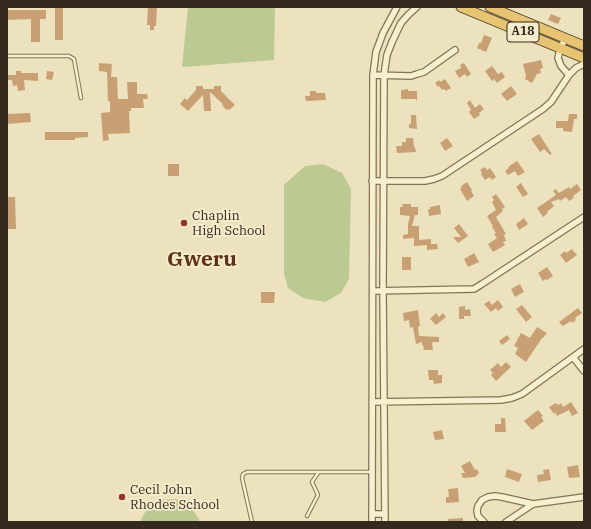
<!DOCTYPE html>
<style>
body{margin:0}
#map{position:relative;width:591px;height:529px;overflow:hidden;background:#ece3be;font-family:"IBM Plex Serif",serif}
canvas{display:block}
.frame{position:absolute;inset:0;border:8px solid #33291c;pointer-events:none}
</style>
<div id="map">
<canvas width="591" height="529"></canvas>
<div class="frame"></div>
</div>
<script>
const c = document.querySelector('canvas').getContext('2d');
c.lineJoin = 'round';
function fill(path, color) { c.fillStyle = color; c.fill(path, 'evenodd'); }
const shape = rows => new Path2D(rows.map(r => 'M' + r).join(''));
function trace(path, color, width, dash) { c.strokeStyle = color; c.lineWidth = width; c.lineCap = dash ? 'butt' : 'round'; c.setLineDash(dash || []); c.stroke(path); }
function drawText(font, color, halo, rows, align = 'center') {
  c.font = font + ' "IBM Plex Serif",serif'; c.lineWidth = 3.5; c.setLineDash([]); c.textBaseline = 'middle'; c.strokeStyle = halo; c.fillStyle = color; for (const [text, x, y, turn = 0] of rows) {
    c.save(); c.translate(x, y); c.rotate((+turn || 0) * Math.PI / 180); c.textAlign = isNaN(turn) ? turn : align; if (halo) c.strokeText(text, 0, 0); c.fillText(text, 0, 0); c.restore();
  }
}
const green = shape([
 [188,7,275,7,274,60,182,67],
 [323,164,342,173,351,189,349,279,341,293,325,302,303,298,288,288,284,274,284,185,305,166],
 [176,499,188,504,199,519,199,522,141,522,141,519,149,506,160,500]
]);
const building = shape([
 [55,7,63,7,63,40,55,40],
 [148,7,157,7,156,26,154,26,154,30,150,30,150,25,147,25],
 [7,10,46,10,46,19,40,19,40,42,31,42,31,19,7,20],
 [551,14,561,18,558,24,548,20],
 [484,35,492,38,486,52,477,48,479,43,481,43],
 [541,60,543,68,540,69,541,73,537,74,532,83,525,79,526,76,523,64],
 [99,63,112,64,111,77,117,77,118,99,128,99,127,82,137,82,137,94,147,94,148,99,143,99,144,108,131,108,131,111,129,111,130,133,108,134,109,140,103,141,101,113,110,112,110,101,108,101,107,72,99,71],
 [464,63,471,74,467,77,465,74,459,78,455,71,461,68,460,65],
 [492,66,498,74,502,72,505,77,497,83,494,79,492,81,485,71],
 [16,71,21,71,21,73,38,73,38,81,24,80,25,90,18,91,17,85,13,86,12,80,7,80,7,75,16,75],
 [47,71,54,72,52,80,46,79],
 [445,79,451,88,446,91,444,89,442,90,439,86,438,87,435,83,439,80,440,82],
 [196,86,203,86,203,89,214,89,214,86,221,86,221,91,235,105,229,110,227,109,226,110,222,105,223,104,210,92,211,111,204,111,203,95,188,111,180,104,185,98,187,100,196,90],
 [511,86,517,94,507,101,501,94],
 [408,89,408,91,417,91,417,101,414,97,415,99,401,99,401,90],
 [310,91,316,91,316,93,325,93,326,100,306,101,305,96,310,96],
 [470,100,475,108,480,104,484,109,479,113,480,115,474,119,469,112,471,110,467,103],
 [30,113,31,122,7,124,7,114],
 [569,114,577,114,577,119,574,119,572,132,563,131,563,128,556,128,556,121,568,121],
 [411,115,416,115,417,129,409,128,409,124,411,124],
 [45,132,88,132,88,137,75,138,75,140,45,140],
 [539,134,552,154,550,155,544,149,540,152,531,139],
 [406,138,413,138,414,147,415,147,416,152,397,153,396,146,402,146,402,142,406,142],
 [447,138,453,146,445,151,440,143],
 [517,161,525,172,518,176,515,171,508,175,505,171,509,168,508,167],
 [168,164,179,164,179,176,168,176],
 [485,167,487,170,490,168,496,177,492,180,490,177,485,180,481,174,482,173,480,170],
 [467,182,472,190,471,191,474,196,467,201,460,189,462,187,461,186],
 [521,183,528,194,523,197,516,187],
 [577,184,581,190,573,196,574,198,569,201,566,197,560,201,559,199,551,202,554,206,547,212,548,213,543,217,537,208,556,195,553,191,556,189,559,193,569,187,570,189],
 [496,194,505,207,502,209,503,211,496,217,506,234,504,235,506,241,503,242,505,245,493,252,488,244,497,238,494,234,496,233,492,227,493,226,487,216,496,210,492,202,494,200,492,197],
 [7,197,15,197,16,229,7,229],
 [402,204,411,204,411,207,418,207,418,215,415,215,412,226,419,226,419,240,431,239,431,244,437,244,438,249,427,250,427,245,414,246,414,238,403,239,403,235,408,234,408,224,410,216,400,215,400,207,403,207],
 [440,205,441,214,429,216,428,209,430,209,430,207],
 [524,218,528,224,519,230,516,224],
 [459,224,468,236,458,243,453,237,461,237,454,228],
 [572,249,577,255,566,263,560,255,565,251,566,253],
 [474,253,479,262,468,267,464,259],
 [402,257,411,257,411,270,402,270],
 [547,267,553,276,547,280,546,279,543,281,538,273],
 [520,284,524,292,515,297,511,289],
 [261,292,275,292,274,303,261,303],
 [498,300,503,307,498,311,496,308,491,312,484,304,489,301,492,305],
 [522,305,532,317,526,322,516,309],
 [465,306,465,310,470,309,471,316,464,316,464,319,459,319,459,307],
 [578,308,582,313,575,318,576,320,572,323,571,321,563,326,559,322],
 [418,310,420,326,418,327,419,336,439,337,439,342,432,342,433,350,424,350,423,345,422,345,422,342,416,344,413,327,410,328,409,320,404,321,403,313],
 [436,313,439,317,443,313,446,317,436,325,430,319],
 [537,327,547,333,543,338,542,338,526,362,515,354,518,348,514,346,521,333,530,338],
 [507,335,510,339,502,345,499,341],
 [506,362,511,367,496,381,491,375,493,373,490,370,498,363,501,367],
 [428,370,438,370,438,375,442,375,442,383,434,384,433,380,429,380],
 [571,402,578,413,572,416,569,410,557,416,555,412,554,414,549,407,556,403,558,405,561,403,563,407],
 [538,410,543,416,541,417,544,421,532,430,524,421],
 [501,418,505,418,506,432,495,432,495,424,501,424],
 [442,430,444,439,435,440,433,432],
 [470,461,475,470,477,469,479,473,475,477,463,478,461,473,465,473,461,466],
 [578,465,580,477,569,478,567,467],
 [507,469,522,474,519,482,505,477],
 [549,469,551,480,538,482,537,475,544,474,543,470],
 [458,488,459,502,446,503,446,497,449,497,448,489],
 [463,518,463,522,448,522,448,519]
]);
const service = shape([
 [7,56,69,56,74,59,81,98],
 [307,516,318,495,312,482,318,473],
 [252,522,242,478,243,474,247,472,372,472]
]);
const minor = shape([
 [565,39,560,49,558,58,561,66,569,75],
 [373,75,411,76,417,74,424,72,455,50],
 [372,181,425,181,434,179,442,176,543,109,551,102,569,75,576,68,584,64],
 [373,291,474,289,482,284,584,217],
 [573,357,584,371],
 [373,402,501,400,512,398,522,394,584,349],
 [372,514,385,514],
 [372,522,373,75,376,52,383,33,397,7],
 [385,522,383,291,384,75,387,55,392,42,401,23,408,15,417,7],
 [484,522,478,516,477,511,478,506,482,500,488,497,495,496,502,497,533,504,584,497],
 [506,522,533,504]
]);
const trunk = shape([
 [461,7,584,58],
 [490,7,584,46]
]);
const markers = [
 [184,223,4,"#913329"],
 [122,497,4,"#913329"]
];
const shields = [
 [523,32,32]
];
const shieldNames = [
 ["A18",523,32]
];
const poiNames = [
 ["Chaplin",192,216],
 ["High School",192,231],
 ["Cecil John",130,490],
 ["Rhodes School",130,505]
];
const townNames = [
 ["Gweru",202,260]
];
fill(green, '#bdc992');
fill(building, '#c9a074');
trace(service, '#837357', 4.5);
trace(minor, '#837357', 8);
trace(trunk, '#51412c', 11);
trace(service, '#f7f0d0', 2.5);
trace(minor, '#f7f0d0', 5.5);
trace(trunk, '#e6c472', 9);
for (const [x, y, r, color] of markers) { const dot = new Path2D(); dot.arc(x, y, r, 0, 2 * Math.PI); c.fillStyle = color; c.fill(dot); trace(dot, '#f4eccd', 1.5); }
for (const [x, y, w] of shields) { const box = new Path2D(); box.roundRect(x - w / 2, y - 10, w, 20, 3); c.fillStyle = '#f4eccd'; c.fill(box); trace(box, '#33291c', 1); }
drawText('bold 12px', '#33291c', null, shieldNames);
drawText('13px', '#33291c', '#f4eccd', poiNames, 'left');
drawText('bold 21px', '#5e311c', '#f4eccd', townNames);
</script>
